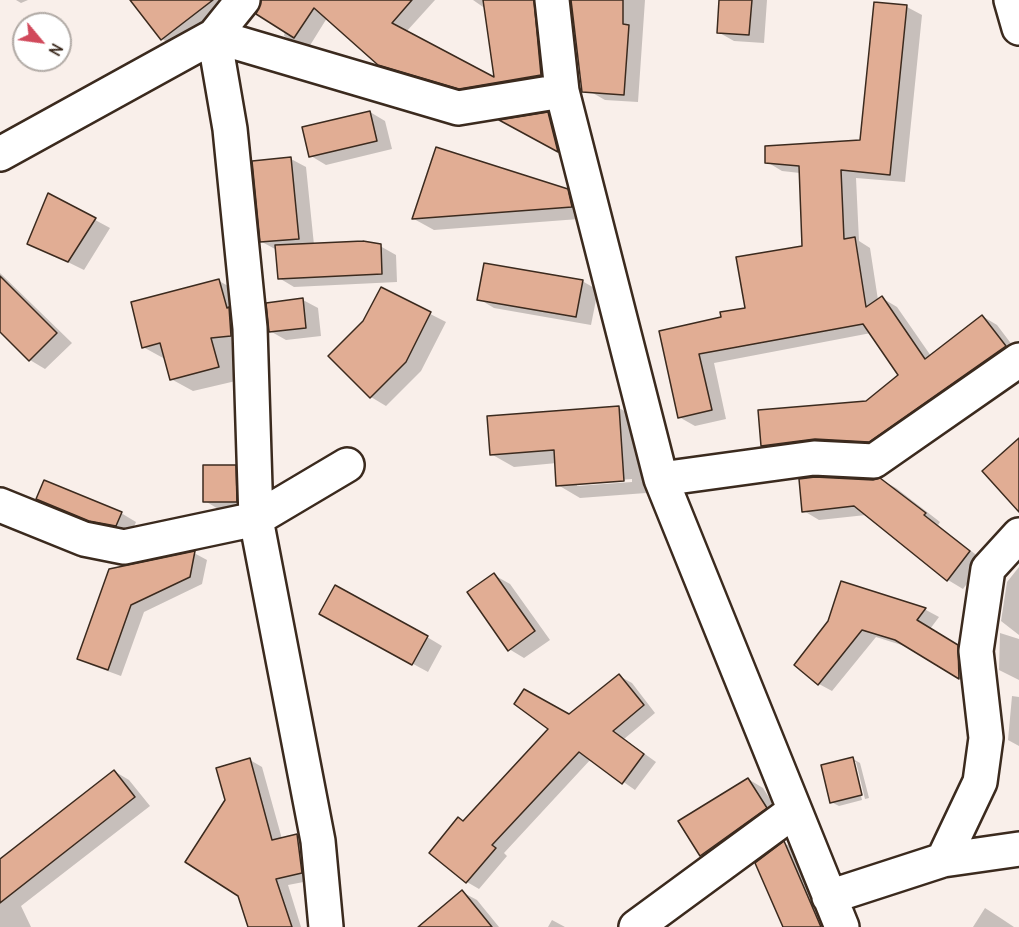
<!DOCTYPE html>
<style>
body{margin:0}
#map{position:relative;width:1019px;height:927px;overflow:hidden;background:#f9efea;font-family:Delius,sans-serif}
canvas{display:block}
.north{position:absolute;left:12px;top:12px;width:60px;height:60px;box-sizing:border-box;background:#fff;border:2px solid #b1aaa5;border-radius:50%;rotate:119deg;font-size:16px;font-weight:700;line-height:24px;text-align:center;color:#3b2a1e}
.north::after{content:'';display:block;margin:auto;width:21px;height:27px;background:#d1495b;clip-path:polygon(50% 0,100% 100%,50% 72%,0 100%)}
</style>
<div id="map">
<canvas width="1019" height="927"></canvas>
<div class="north">N</div>
</div>
<script>
const c = document.querySelector('canvas').getContext('2d');
c.lineJoin = 'round';
function fill(path, color) { c.fillStyle = color; c.fill(path, 'evenodd'); }
const shape = rows => new Path2D(rows.map(r => 'M' + r).join(''));
function trace(path, color, width, dash) { c.strokeStyle = color; c.lineWidth = width; c.lineCap = dash ? 'butt' : 'round'; c.setLineDash(dash || []); c.stroke(path); }
const shadow = shape([
 [16,0,28,0,21,3],
 [132,0,239,0,177,47,162,39],
 [263,0,435,0,406,32,496,80,486,9,473,0,550,0,556,83,475,96,395,73,379,64,327,18,309,47,299,44,284,36,285,30],
 [591,0,645,0,638,102,605,100,591,92],
 [720,0,767,0,764,43,734,41,718,32],
 [875,4,907,7,922,15,905,182,856,178,859,241,870,248,878,300,882,298,897,307,931,356,982,316,997,325,1019,354,884,450,778,454,763,445,867,403,900,375,871,333,714,363,726,419,695,426,679,417,661,333,722,318,746,309,803,248,800,173,782,171,767,162,861,142],
 [370,112,385,121,392,149,326,165,311,156],
 [548,114,570,127,579,162,523,132],
 [291,159,306,167,314,245,380,246,396,255,397,282,294,287,279,278,277,250,262,242],
 [567,191,588,203,592,218,434,230,414,219],
 [49,195,110,228,84,270,29,243],
 [0,273,72,343,45,369,30,360,0,330],
 [219,281,241,293,253,348,232,350,240,380,193,391,171,379,165,359,143,347],
 [582,281,598,290,591,325,494,308,479,299],
 [381,289,446,322,421,371,386,406,371,397,364,322],
 [303,300,318,308,321,336,286,340,270,331],
 [619,408,641,420,646,493,580,498,558,485,557,463,514,467,491,454],
 [632,479,632,482,577,486,577,483],
 [235,466,250,475,252,510,220,510,205,501],
 [880,479,896,488,940,522,938,525,984,561,963,589,948,580,866,515,819,520,804,511],
 [38,499,121,513,136,522,131,534,106,529,53,507],
 [194,553,207,560,202,584,144,612,121,676,91,665,79,658,110,570],
 [1019,567,1019,635,1001,621,1007,582],
 [494,575,510,584,550,640,524,658,509,649],
 [842,583,926,610,939,617,930,629,971,654,973,686,908,647,876,637,832,691,819,684,830,622],
 [336,622,427,637,442,646,428,672],
 [1000,633,1019,639,1019,680,999,670],
 [619,676,632,683,655,713,624,739,656,762,635,790,591,759,504,853,507,856,479,889,467,882,431,852,464,822,570,715],
 [1012,696,1019,697,1019,746,1008,740],
 [853,759,860,763,869,798,865,799,856,762,853,762,862,800,839,806,831,802],
 [250,760,262,767,282,839,297,836,309,843,314,880,288,885,301,927,249,927],
 [114,771,129,780,150,806,21,906,31,927,0,927,0,861],
 [748,779,763,788,781,817,716,863,701,855],
 [784,843,800,852,832,927,784,927],
 [462,892,477,900,499,927,420,927],
 [985,908,1002,919,1014,927,973,927],
 [552,920,565,927,548,927]
]);
const building = shape([
 [130,0,213,0,161,40,130,0],
 [261,0,412,0,392,23,494,77,483,0,534,0,541,75,459,89,378,65,314,8,294,38,256,14,261,0],
 [571,0,623,0,623,24,629,25,624,95,582,92,571,0],
 [719,0,752,0,749,35,717,33,719,0],
 [874,2,907,5,890,175,841,170,844,239,855,237,866,307,882,296,925,359,982,315,1006,346,869,442,815,439,761,446,758,410,866,401,898,375,863,324,699,354,712,410,678,418,659,331,721,317,720,312,745,308,736,257,802,246,799,166,765,163,765,146,860,140,874,2],
 [370,111,377,141,309,157,302,127,370,111],
 [548,112,558,152,499,120,548,112],
 [436,147,568,189,572,207,412,219,436,147],
 [291,157,299,239,260,242,252,161,291,157],
 [48,193,96,218,68,262,27,244,48,193],
 [363,241,381,244,382,274,278,279,275,245,363,241],
 [484,263,583,280,576,317,477,300,484,263],
 [0,276,57,333,29,361,0,332,0,276],
 [219,279,227,308,229,307,231,336,211,338,219,367,170,380,160,343,142,348,131,302,219,279],
 [381,287,431,312,406,362,370,398,328,356,363,321,381,287],
 [303,298,306,328,269,332,266,303,303,298],
 [619,406,624,481,556,486,554,450,490,455,487,416,619,406],
 [1019,438,1019,512,982,471,1019,438],
 [203,465,236,465,237,502,203,502,203,465],
 [815,477,873,480,880,478,926,513,924,515,970,551,947,581,854,506,802,512,799,479,815,477],
 [44,480,122,512,116,526,89,521,36,499,44,480],
 [195,551,190,577,131,605,108,670,77,659,109,569,195,551],
 [494,573,535,631,508,651,467,592,494,573],
 [841,581,926,608,917,620,958,645,959,679,895,640,862,630,818,685,794,665,828,621,841,581],
 [335,585,428,636,412,665,319,614,335,585],
 [619,674,644,705,613,731,644,754,622,784,579,752,492,845,496,848,466,883,429,853,458,817,463,821,548,729,514,704,524,689,569,714,619,674],
 [853,757,862,795,830,803,821,765,853,757],
 [250,758,272,840,297,834,302,873,276,879,292,927,248,927,238,896,185,862,225,800,216,768,250,758],
 [114,770,135,797,0,903,0,859,114,770],
 [748,778,767,808,700,856,678,821,748,778],
 [784,841,821,927,783,927,755,863,784,841],
 [462,890,492,927,418,927,462,890]
]);
const minor = shape([
 [552,0,562,91,661,479,842,927],
 [1011,0,1019,28],
 [0,154,214,36,243,0],
 [661,479,814,458,874,461,1019,360],
 [0,505,84,539,124,547,256,519,347,465],
 [943,860,980,782,986,738,976,651,988,569,1019,535],
 [829,897,943,860,1019,849],
 [326,927,318,841,256,519,250,328,230,129,214,36,458,108,562,91],
 [636,927,794,811]
]);
fill(shadow, '#0003');
fill(building, '#e1ad94');
trace(building, '#3b2a1e', 1.5);
trace(minor, '#3b2a1e', 38);
trace(minor, '#fff', 33);
</script>
